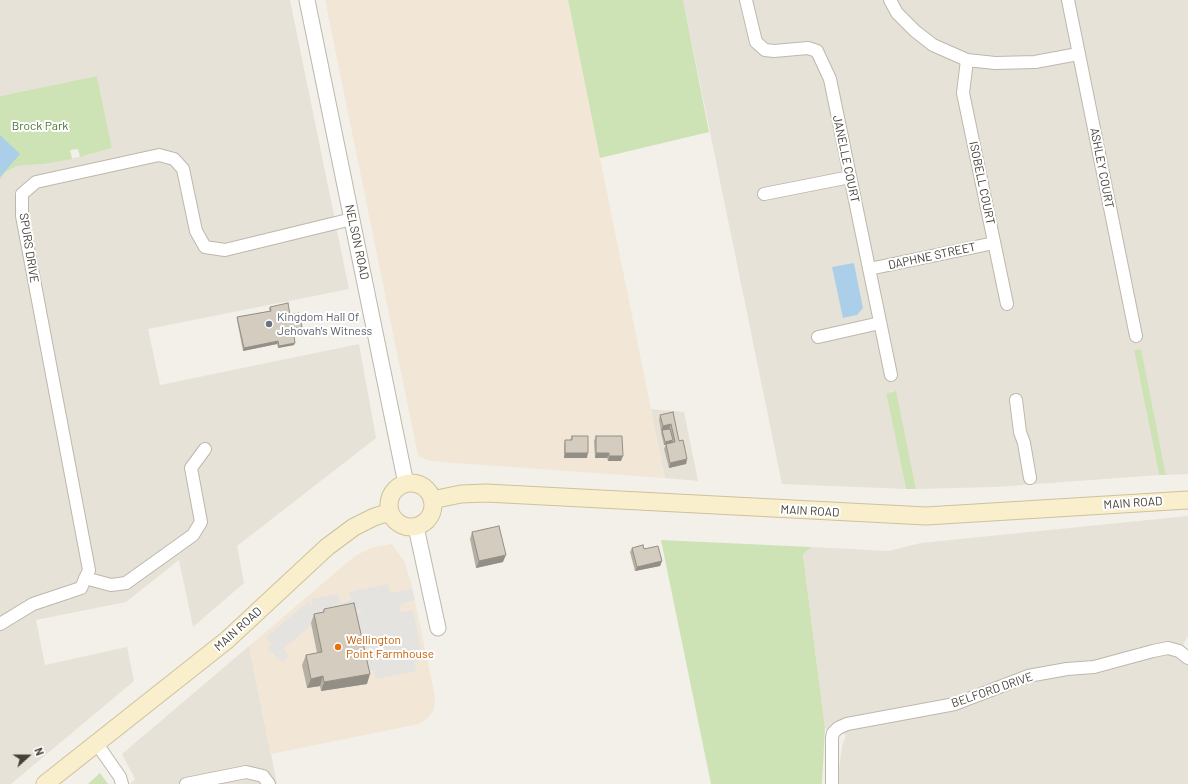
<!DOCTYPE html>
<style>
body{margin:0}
#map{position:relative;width:1188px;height:784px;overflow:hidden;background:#f3f0e9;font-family:Barlow,sans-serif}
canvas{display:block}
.north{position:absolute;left:8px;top:736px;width:40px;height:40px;-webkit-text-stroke:3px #fff;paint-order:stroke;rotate:69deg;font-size:11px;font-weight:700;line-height:16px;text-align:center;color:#454038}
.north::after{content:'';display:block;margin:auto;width:14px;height:18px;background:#454038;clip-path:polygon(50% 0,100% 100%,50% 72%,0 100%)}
</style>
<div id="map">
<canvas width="1188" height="784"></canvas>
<div class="north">N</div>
</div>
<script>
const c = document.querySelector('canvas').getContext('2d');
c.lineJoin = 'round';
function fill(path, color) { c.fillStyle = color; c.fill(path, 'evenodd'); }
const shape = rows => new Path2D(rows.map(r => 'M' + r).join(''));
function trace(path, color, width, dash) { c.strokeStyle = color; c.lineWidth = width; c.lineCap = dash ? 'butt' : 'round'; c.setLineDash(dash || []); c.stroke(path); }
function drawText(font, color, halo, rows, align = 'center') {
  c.font = font + ' Barlow,sans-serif'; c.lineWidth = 4; c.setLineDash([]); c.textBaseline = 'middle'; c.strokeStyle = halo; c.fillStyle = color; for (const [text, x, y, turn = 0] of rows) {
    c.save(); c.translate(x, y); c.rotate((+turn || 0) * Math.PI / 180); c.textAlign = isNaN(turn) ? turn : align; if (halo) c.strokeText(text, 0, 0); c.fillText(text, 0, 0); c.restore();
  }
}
const residential = shape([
 [0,0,290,0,349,289,148,329,160,385,359,344,376,438,237,546,244,583,193,627,179,560,126,602,36,620,45,665,127,647,134,681,11,784,0,784,0,180,6,172,17,166,44,164,88,155,112,148,97,76,0,96],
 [683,0,1188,0,1188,474,1166,475,1140,349,1134,350,1159,475,995,487,916,489,895,391,886,393,906,489,782,484],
 [854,263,863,308,857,315,843,318],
 [650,409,684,412,698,481,665,478],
 [1188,516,1188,636,1182,647,1188,651,1188,784,837,784,842,746,846,735,825,728,803,555,811,547,889,551,921,543],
 [249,646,277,784,130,784,135,779,122,754]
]);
const commercial = shape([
 [325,0,568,0,665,478,429,461,418,456],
 [392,544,404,561,411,582,435,697,434,710,428,718,419,724,271,754,249,646,356,555,374,547]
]);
const green = shape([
 [568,0,683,0,709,132,600,158],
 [97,76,112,148,80,157,78,149,70,150,72,159,44,164,17,166,6,172,0,180,0,96],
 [1141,349,1166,475,1159,475,1134,350],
 [896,391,916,489,906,489,886,393],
 [661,540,811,547,803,555,825,728,822,784,711,784],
 [100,773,108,784,88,784]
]);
const parking = shape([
 [388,584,390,593,412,589,415,600,403,603,399,608,401,612,413,610,423,659,414,661,416,671,376,679,374,670,365,671,362,657,370,655,370,647,361,649,354,614,362,612,361,610,321,618,311,623,311,625,283,649,289,656,282,662,267,648,271,644,266,637,308,602,313,608,311,599,338,594,341,603,351,600,349,592]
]);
const water = shape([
 [0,135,20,154,0,177],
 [854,263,863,308,857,315,843,318,832,267]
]);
const minor = shape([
 [746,0,756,42,765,50,774,51,808,48,817,51,830,79,891,375],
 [890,0,897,13,915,31,933,45,967,60,995,63,1035,62,1078,54],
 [1068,0,1136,336],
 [967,60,963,93,1007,304],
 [764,194,850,177],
 [869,269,994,243],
 [818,337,880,323],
 [1016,400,1020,432,1024,443,1030,478],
 [85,578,111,585,126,583,193,535,201,522,191,468,205,449],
 [0,624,33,604,81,588,89,570,22,216,22,194,36,182,159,155,174,159,183,169,196,231,205,247,225,250,352,219],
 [97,744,120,777,122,784],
 [186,784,246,772,263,776,269,784],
 [832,784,832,738,833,733,838,728,847,724,955,704,1028,676,1067,669,1094,667,1153,651,1168,648,1179,651,1188,658]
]);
const tertiary = shape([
 [307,0,406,484],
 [416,527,438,628]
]);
const secondary = shape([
 '389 505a22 22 0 1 1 44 0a22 22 0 1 1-44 0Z',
 [432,500,461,494,486,493,926,516,1188,500],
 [45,784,227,640,327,547,354,527,374,517,390,512]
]);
const wall = shape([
 [270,307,290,315,301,329,293,331,294,345,278,348,277,344,243,351,237,320,237,317,270,311,269,309],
 [673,412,679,441,687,459,686,464,669,468,664,449,666,444,672,443,672,442,664,445,661,433,662,430,669,429,661,431,659,420,660,415],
 [572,436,587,458,564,458,564,445,565,440,570,440],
 [596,436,621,461,608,461,607,458,595,458,594,441],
 [472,532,503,562,476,568,470,539],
 [632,548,644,549,662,561,660,566,635,571,630,552],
 [324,609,367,684,321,691,320,686,307,688,302,665,306,655,317,653,311,623,314,614,323,612]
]);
const shadedWall = shape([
 [302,327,301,329,292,331,293,329],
 [278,341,277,344,243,351,244,348],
 [295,343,294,345,278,348,279,346],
 [671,424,669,429,661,431,663,426],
 [673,440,672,443,664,445,665,442],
 [565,453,588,453,587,458,564,458],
 [596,453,609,453,607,458,595,458],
 [609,456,623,456,621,461,608,461],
 [687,459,686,464,669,468,670,463],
 [506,555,503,562,476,568,479,561],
 [662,561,660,566,635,571,637,567],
 [370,674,367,684,321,691,324,682],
 [323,676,320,686,307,688,311,679]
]);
const building = shape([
 [288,303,290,315,299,313,302,327,293,329,295,343,279,346,278,341,244,348,237,317,271,311,270,307,288,303],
 [673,412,679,441,683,440,687,459,670,463,666,444,675,442,671,424,663,426,660,415,673,412],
 [670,429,673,440,665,442,662,430,670,429],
 [572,436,588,436,588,453,565,453,565,440,572,440,572,436],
 [596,436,622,436,623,456,609,456,609,453,596,453,596,436],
 [499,526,506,555,479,561,472,532,499,526],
 [643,545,644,549,658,546,662,561,637,567,632,548,643,545],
 [354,603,370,674,324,682,323,676,311,679,306,655,322,652,314,614,324,612,324,609,354,603]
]);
const markers = [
 [269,324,4,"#6b7280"],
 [338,647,4,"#e8710a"]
];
const parkNames = [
 ["Brock Park",40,126]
];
const streetNames = [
 ["JANELLE COURT",846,159,78],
 ["ASHLEY COURT",1102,168,79],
 ["ISOBELL COURT",982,183,78],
 ["NELSON ROAD",357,242,78],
 ["SPURS DRIVE",29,248,81],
 ["DAPHNE STREET",932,256,-12],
 ["MAIN ROAD",1133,503,-4],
 ["MAIN ROAD",810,511,3],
 ["MAIN ROAD",238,629,-42],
 ["BELFORD DRIVE",992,690,-19]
];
const worshipNames = [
 ["Kingdom Hall Of",277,317],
 ["Jehovah's Witness",277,331]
];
const foodNames = [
 ["Wellington",346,640],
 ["Point Farmhouse",346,654]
];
fill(residential, '#e6e2d7');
fill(commercial, '#f2e7d6');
fill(green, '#cde3b6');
fill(parking, '#e4e3e0');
fill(water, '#abcee9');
trace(minor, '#bdb8ac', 14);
trace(tertiary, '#bdb8ac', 17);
trace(secondary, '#cdc29d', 19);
trace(minor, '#fff', 12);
trace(tertiary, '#fff', 15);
trace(secondary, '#f9efcc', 17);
fill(wall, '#b5afa4');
fill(shadedWall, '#948f86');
fill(building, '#d3ccbf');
trace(building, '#948f86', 1);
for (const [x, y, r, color] of markers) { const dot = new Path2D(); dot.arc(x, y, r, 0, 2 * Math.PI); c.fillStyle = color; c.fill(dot); trace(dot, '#fff', 1.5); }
drawText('12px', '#487131', '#fff', parkNames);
drawText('12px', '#454038', '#fff', streetNames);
drawText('12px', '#5b616d', '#fff', worshipNames, 'left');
drawText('12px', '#c56008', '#fff', foodNames, 'left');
</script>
